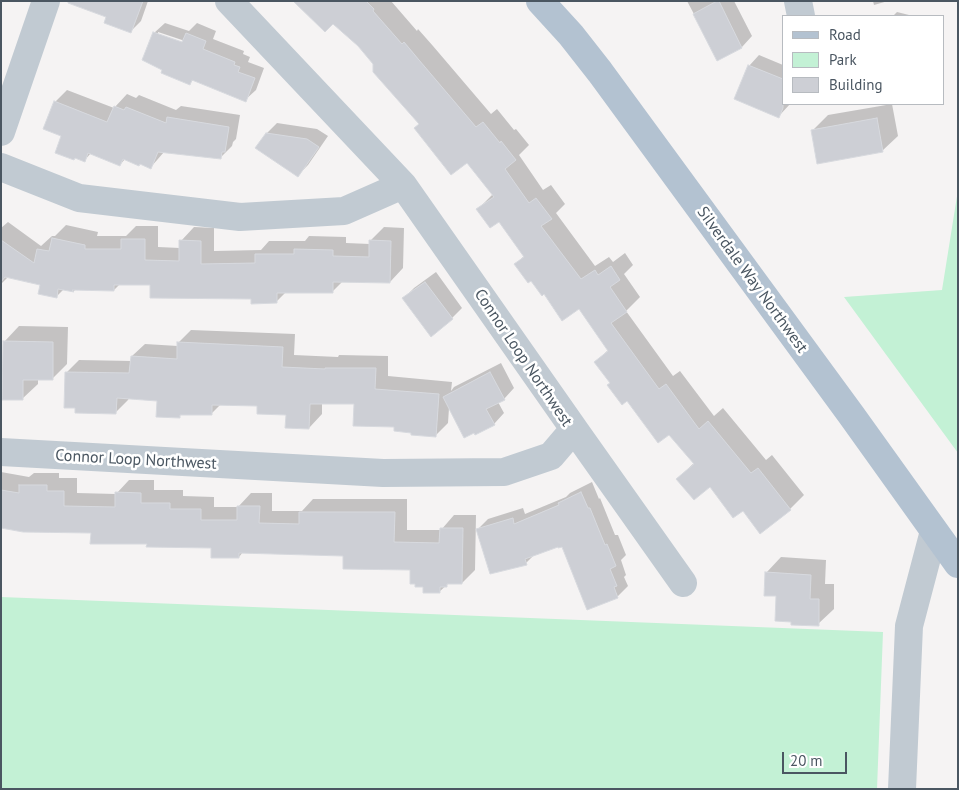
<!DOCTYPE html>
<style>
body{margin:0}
#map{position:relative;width:959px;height:790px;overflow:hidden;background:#f5f3f3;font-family:"PT Sans",sans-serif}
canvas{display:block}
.frame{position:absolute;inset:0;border:2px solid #4a5661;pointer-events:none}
.legend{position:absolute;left:782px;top:15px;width:162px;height:90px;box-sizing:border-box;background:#fff;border:1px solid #b7bbc0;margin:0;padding:6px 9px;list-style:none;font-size:15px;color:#4a5661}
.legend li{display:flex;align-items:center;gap:10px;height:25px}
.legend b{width:25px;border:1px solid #b7bbc0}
.scale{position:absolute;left:782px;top:752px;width:65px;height:22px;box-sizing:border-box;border:2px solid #4a5661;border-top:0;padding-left:6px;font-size:15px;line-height:18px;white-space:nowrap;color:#4a5661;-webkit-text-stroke:4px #fff;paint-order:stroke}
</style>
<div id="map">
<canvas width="959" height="790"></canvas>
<div class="frame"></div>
<ul class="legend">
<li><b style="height:6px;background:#b3c2d1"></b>Road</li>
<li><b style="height:14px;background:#c3f1d5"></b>Park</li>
<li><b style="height:14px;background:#cdcfd5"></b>Building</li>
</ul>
<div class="scale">20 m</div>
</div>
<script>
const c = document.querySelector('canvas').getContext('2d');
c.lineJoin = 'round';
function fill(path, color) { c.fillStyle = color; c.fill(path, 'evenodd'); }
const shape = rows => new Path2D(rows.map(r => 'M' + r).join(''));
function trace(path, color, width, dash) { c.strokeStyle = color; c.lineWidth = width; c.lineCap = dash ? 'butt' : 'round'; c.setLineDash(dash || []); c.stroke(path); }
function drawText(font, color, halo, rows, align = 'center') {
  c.font = font + ' "PT Sans",sans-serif'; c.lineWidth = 5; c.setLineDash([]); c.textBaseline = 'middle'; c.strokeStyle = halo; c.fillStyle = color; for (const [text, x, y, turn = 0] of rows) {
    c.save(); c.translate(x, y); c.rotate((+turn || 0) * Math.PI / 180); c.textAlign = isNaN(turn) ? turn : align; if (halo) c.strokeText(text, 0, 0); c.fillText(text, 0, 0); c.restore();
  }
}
const green = shape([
 [958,190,958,453,844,297,942,290],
 [1,597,883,632,877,789,1,789]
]);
const shadow = shape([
 [95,1,148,1,141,21,130,32,108,17],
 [294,1,391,1,417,31,418,29,433,46,491,114,497,109,514,130,516,129,529,145,519,155,543,190,551,185,565,204,556,213,595,266,609,257,613,262,625,253,633,265,624,274,640,297,626,311,673,376,680,371,714,416,723,408,766,460,772,455,804,495,790,509,760,532,744,509,710,485,677,479,694,463,669,433,627,400,611,383,596,362,609,349,580,307,544,293,516,264,524,256,499,220,478,209,493,194,467,161,420,123,359,45,334,22],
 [687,1,734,1,752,36,742,47,718,59],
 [873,1,888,1,874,5],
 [897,12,913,16,893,16],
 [165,23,189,31,197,23,216,31,213,39,244,51,243,54,250,57,248,62,264,68,256,90,245,100,193,80,190,83,163,69,154,33],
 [158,32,188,42,188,45,158,35],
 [759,55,783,65,783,104,790,104,779,116,749,66],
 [67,90,114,108,127,94,136,98,139,95,176,110,181,106,240,115,236,139,233,142,232,146,220,158,164,152,151,167,125,159,120,165,91,153,84,161,63,135,55,102],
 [892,104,898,136,882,151,813,130,828,115],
 [277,123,317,129,328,136,308,165,298,175,267,133],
 [8,222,41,246,52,236,55,236,66,225,98,232,97,236,126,236,136,226,158,226,158,247,180,248,181,241,194,227,214,228,214,251,261,250,269,241,305,241,309,236,346,237,346,243,370,244,370,241,384,227,404,228,403,268,390,282,343,281,332,292,287,291,276,302,151,284,120,284,114,290,76,289,74,291,64,289,56,297,41,284,8,277,1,284,1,228],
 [436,272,462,308,452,318,404,298,414,288],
 [19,326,68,327,67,364,52,379,38,379,38,384,22,399,4,342],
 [191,330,295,334,294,355,338,357,339,355,388,356,388,376,452,382,451,391,454,387,501,363,514,388,504,399,498,402,504,413,494,424,449,408,448,423,435,436,413,432,396,425,355,403,322,403,322,414,309,428,287,414,258,405,221,404,211,414,182,413,179,417,159,400,129,398,128,400,115,413,76,407,66,373,79,360,132,361,132,356,145,344,178,346,178,343],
 [1,472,29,477,34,473,59,473,59,478,77,478,77,493,116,494,129,480,154,480,154,490,183,490,183,496,214,497,214,507,238,507,251,493,272,493,272,511,302,511,313,499,407,499,407,530,441,530,454,515,476,515,475,570,462,583,449,583,439,592,425,586,411,569,344,555,243,552,239,557,212,546,148,543,92,532,1,527],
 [592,482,599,499,600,498,615,535,618,535,626,555,621,560,626,575,624,577,628,586,617,597,562,545,535,554,526,563,478,529,488,519,523,508,525,514,566,497,570,493],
 [781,557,826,560,825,584,834,584,834,609,818,624,777,595,766,573]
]);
const building = shape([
 [68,1,143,1,131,33,104,23,106,17,68,3,68,1],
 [293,1,366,1,374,9,373,11,402,44,404,42,419,60,476,127,483,122,500,143,501,141,516,160,505,169,529,203,536,198,552,219,541,226,581,279,595,270,598,275,611,266,620,280,610,287,627,312,611,323,659,389,666,384,699,429,708,421,751,473,758,468,791,510,760,534,743,511,733,518,710,487,694,500,676,479,694,464,669,435,658,443,627,401,622,405,607,385,610,383,594,362,608,351,579,309,562,321,544,294,542,296,531,281,528,283,514,264,524,257,499,222,490,228,476,209,494,197,467,163,451,175,414,128,419,124,373,72,373,64,358,46,333,24,325,32,293,1],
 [717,1,719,1,742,48,717,61,693,14,717,1],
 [153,32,182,42,186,33,206,41,203,49,235,62,234,65,240,67,238,72,255,78,246,102,192,80,190,85,161,73,162,70,142,60,153,32],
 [748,65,783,79,783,108,779,118,734,99,748,65],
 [54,101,107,122,114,106,124,110,126,107,166,123,167,117,229,127,225,152,222,152,221,159,158,152,151,169,140,164,139,166,123,159,120,166,88,153,85,162,75,158,74,160,55,153,61,136,43,129,54,101],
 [877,118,883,152,817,164,811,130,877,118],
 [266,133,307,139,319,147,298,177,255,148,266,133],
 [52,238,85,245,85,249,121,249,121,239,145,239,145,260,179,261,179,240,201,241,201,264,255,263,255,254,294,254,294,249,333,250,333,256,369,257,369,240,391,241,390,283,333,282,333,293,277,293,277,303,251,304,251,299,150,298,150,285,114,285,114,291,72,290,74,292,58,289,57,298,38,294,40,285,5,277,1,282,1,240,34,263,37,249,49,251,52,238],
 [425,282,453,319,431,337,402,298,425,282],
 [3,341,53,342,53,380,23,380,23,400,2,400,3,341],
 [177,342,283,347,282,367,325,369,325,368,376,368,375,389,439,394,436,437,411,435,411,433,394,431,394,427,353,426,354,404,310,404,309,429,285,428,286,415,257,414,257,406,212,405,212,415,180,415,180,418,156,417,157,401,117,398,116,414,75,413,75,408,64,408,65,372,129,373,131,356,177,359,177,342],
 [490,372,505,400,486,409,495,425,475,435,474,433,464,438,443,397,490,372],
 [19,485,47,485,47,491,64,491,64,506,115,507,115,492,141,493,141,503,170,503,170,509,201,509,201,520,237,520,237,506,260,506,259,523,299,524,299,512,395,512,394,542,439,543,440,528,463,528,462,584,447,584,447,587,440,587,440,593,423,593,423,587,415,587,415,584,410,584,410,570,343,569,343,556,239,553,239,558,211,558,211,548,146,547,147,544,90,544,91,533,23,532,1,528,1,490,19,493,19,485],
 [581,492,588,508,590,508,605,545,607,544,616,566,610,569,617,586,614,587,618,598,587,610,562,547,558,548,558,547,525,559,527,565,490,574,476,529,513,518,514,524,559,505,558,503,581,492],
 [765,572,811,575,810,599,819,599,819,626,791,625,791,622,775,621,776,596,764,596,765,572]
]);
const minor = shape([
 [798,1,801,16],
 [1,132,46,1],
 [1,167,79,198,240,217,344,211,403,185],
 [574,429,683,583],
 [1,452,383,473,504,472,551,456,574,429,403,185,229,1],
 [902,789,909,626,934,531]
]);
const major = shape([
 [540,1,571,35,600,72,852,416,958,564]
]);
const streetNames = [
 ["Silverdale Way Northwest",752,280,54],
 ["Connor Loop Northwest",523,358,56],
 ["Connor Loop Northwest",136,460,3]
];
fill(green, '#c3f1d5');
fill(shadow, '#0003');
fill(building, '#cdcfd5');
trace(building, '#d7d9de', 1);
trace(minor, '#c1cad2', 28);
trace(major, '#b3c2d1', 28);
drawText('16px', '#4a5661', '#fff', streetNames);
</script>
